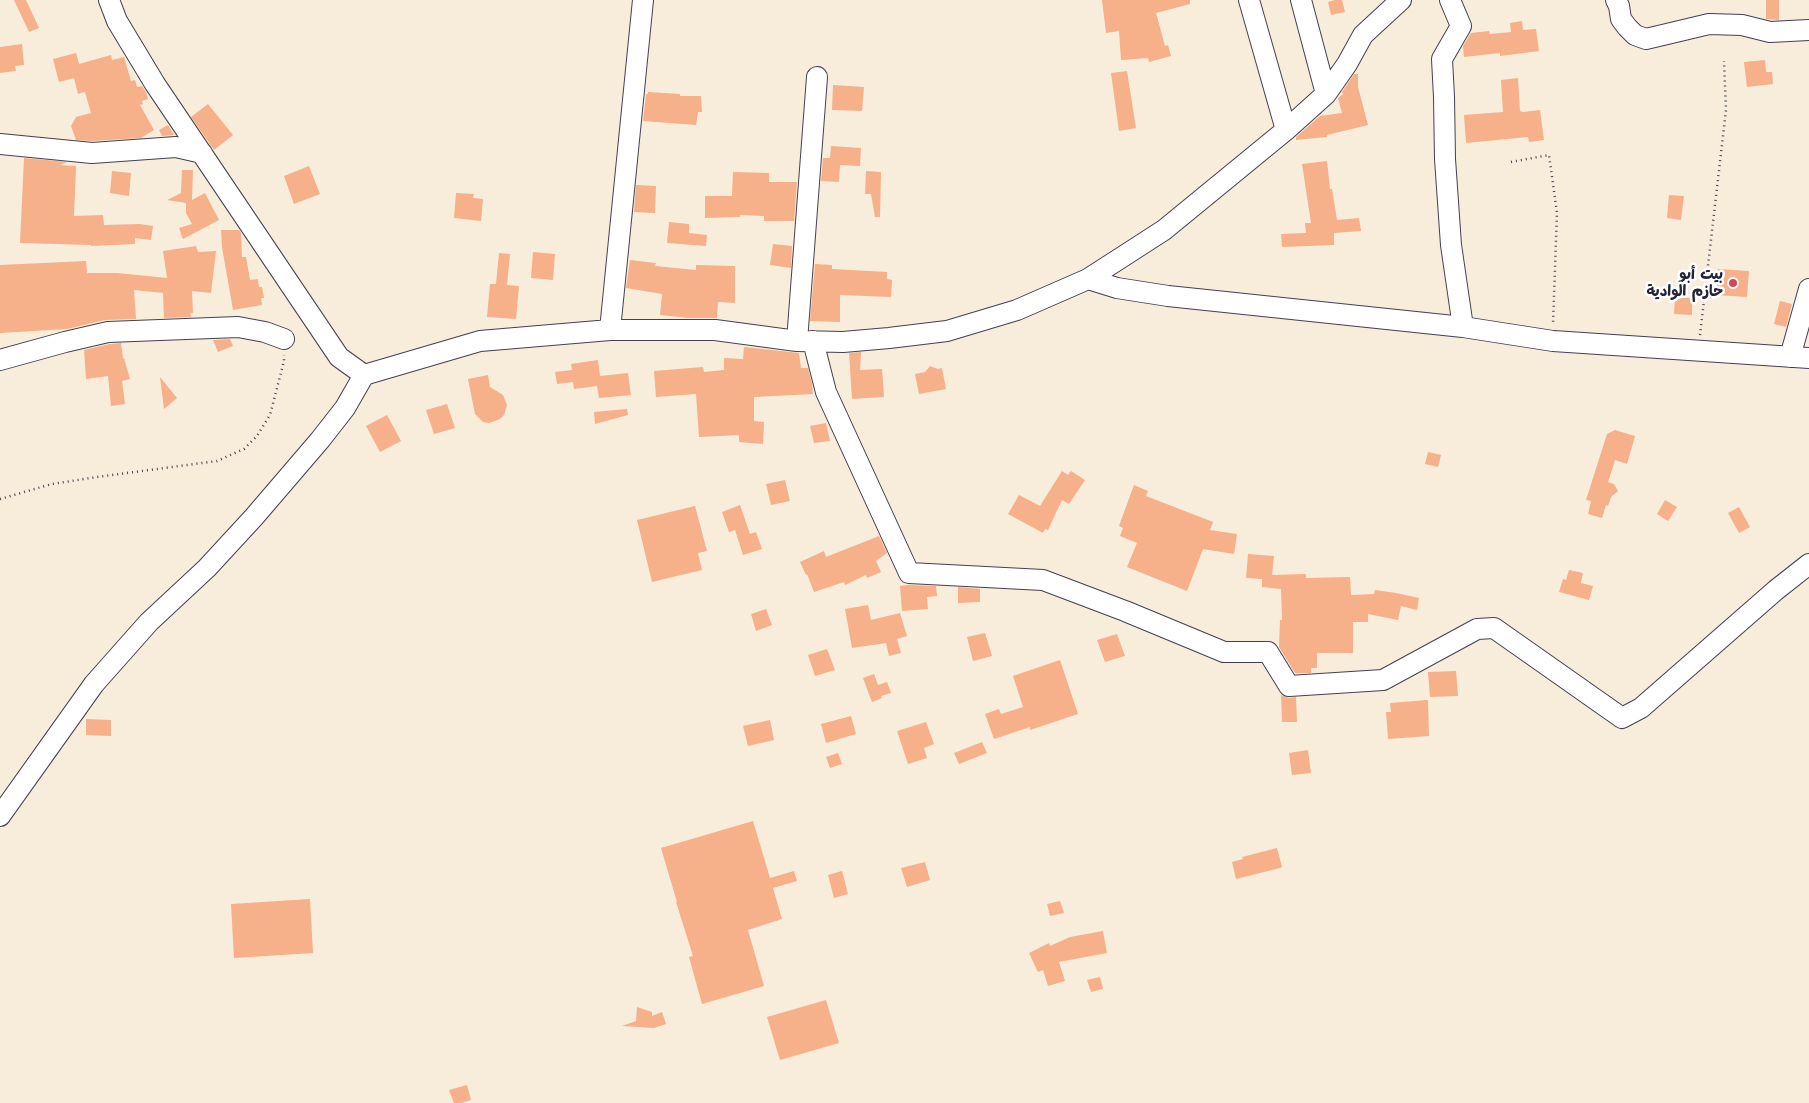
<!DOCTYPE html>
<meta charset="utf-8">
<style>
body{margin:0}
canvas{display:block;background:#f8ecda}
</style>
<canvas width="1809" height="1103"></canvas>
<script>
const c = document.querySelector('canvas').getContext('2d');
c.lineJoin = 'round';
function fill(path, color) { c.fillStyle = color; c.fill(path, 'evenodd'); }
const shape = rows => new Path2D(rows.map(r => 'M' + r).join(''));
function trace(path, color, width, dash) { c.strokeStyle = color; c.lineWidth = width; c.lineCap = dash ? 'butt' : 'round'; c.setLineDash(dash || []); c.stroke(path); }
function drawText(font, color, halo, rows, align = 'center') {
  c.font = font + ' Mali,"Playpen Sans Arabic",sans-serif'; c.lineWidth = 5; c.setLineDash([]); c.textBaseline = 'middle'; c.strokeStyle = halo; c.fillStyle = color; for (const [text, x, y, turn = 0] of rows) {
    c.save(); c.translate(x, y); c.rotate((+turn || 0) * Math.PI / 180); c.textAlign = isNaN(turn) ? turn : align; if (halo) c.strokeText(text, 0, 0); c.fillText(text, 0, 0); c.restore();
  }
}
const building = shape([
 [14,0,26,0,39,28,29,32],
 [1102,0,1190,0,1190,4,1156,13,1165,46,1168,45,1171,56,1149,62,1148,58,1121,60,1119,31,1106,33],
 [1335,0,1342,0,1345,12,1331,15,1328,2],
 [1766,0,1779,0,1779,20,1766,19],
 [1522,21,1523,30,1536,29,1539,51,1500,56,1500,53,1464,57,1463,46,1471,33,1489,31,1490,34,1511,32,1510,23],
 [22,44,24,65,15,66,16,71,0,73,0,47],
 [76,53,79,64,111,55,112,60,124,57,131,81,135,80,137,87,142,86,146,92,148,99,142,101,143,104,140,105,154,130,141,138,92,141,76,140,71,126,76,117,91,113,85,92,78,94,74,78,59,82,53,59],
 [1765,60,1766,72,1772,72,1773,84,1747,87,1744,62],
 [1127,71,1136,128,1119,131,1111,73],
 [1354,74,1358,74,1358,87,1368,125,1327,135,1327,137,1296,140,1296,137,1320,116,1342,113,1338,98,1343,94,1342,92],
 [1518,78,1520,111,1523,112,1540,110,1544,140,1529,142,1528,137,1466,143,1464,115,1503,112,1501,80],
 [833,85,864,87,862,111,832,110],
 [648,92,680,94,680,96,701,96,702,112,698,112,696,125,643,121,646,94,648,94],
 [208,104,233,135,214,150,191,117],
 [168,125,174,135,162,136,159,130],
 [831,146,861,148,860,166,840,165,839,182,821,181,823,158,830,158],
 [24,158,67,162,60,165,76,166,74,216,103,215,104,225,140,224,153,226,151,240,135,238,135,244,91,246,91,245,20,243],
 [1327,161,1330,189,1332,189,1337,220,1359,218,1361,231,1334,233,1334,245,1282,247,1281,234,1306,233,1305,223,1311,223,1302,164],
 [309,166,320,194,294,204,284,176],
 [182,170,193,170,192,200,205,193,219,220,183,239,179,228,192,224,186,213,186,203,167,200,181,193],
 [112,171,131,173,129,196,110,193],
 [866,171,881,172,880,217,875,217,871,194,865,194],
 [733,172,769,173,769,182,797,182,794,221,764,221,764,216,740,215,740,217,705,218,705,196,732,196],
 [636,185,656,186,655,213,634,212],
 [456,193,474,194,473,198,483,199,481,221,454,218],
 [1669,195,1684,196,1681,220,1667,218],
 [669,222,689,224,689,233,707,235,706,246,667,243],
 [221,230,239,230,241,233,242,257,246,257,250,280,258,279,259,287,262,287,264,298,261,298,262,305,233,310,222,247],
 [773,244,792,246,791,268,770,265],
 [196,246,198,252,216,251,211,293,192,291,193,313,190,313,191,317,164,318,163,293,134,290,136,319,105,320,67,329,0,333,0,265,86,261,87,273,117,273,167,278,163,251],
 [533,252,555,254,553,280,531,278],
 [499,253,510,254,507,285,519,286,516,319,487,317,490,284,496,284],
 [630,260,656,263,655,266,696,270,696,265,735,266,735,303,718,302,717,318,689,318,660,315,662,294,626,288],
 [815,264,832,265,832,269,887,272,887,279,892,280,891,297,840,295,840,322,810,321],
 [1718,269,1749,271,1747,297,1716,295],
 [1675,297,1692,298,1692,315,1674,314],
 [1780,301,1792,304,1786,327,1774,324],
 [230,339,233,346,218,352,213,340],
 [121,343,123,359,124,358,130,379,122,381,125,404,111,406,108,376,86,379,84,350,110,344],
 [744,347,799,353,801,368,808,368,812,384,813,394,754,397,754,421,764,422,763,444,739,442,739,435,699,437,696,394,656,397,654,371,703,367,704,372,724,370,724,358,743,359],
 [861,352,860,370,882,369,884,397,852,399,849,353],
 [598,360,600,376,628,373,631,395,599,398,597,386,574,389,573,382,557,384,555,372,572,370,571,364],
 [930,366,938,369,942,368,946,389,919,394,915,374,925,372],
 [488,375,490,387,503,395,507,405,504,415,500,419,489,423,483,422,475,414,468,379],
 [160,377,177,398,164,409],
 [447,404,455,428,434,434,426,410],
 [627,409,628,415,595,424,594,412],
 [387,415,401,441,380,452,366,426],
 [826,423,830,441,814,443,810,426],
 [1615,430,1635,436,1627,464,1615,460,1608,482,1614,484,1618,491,1611,497,1608,506,1606,505,1602,518,1588,514,1591,501,1586,500,1607,434],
 [1428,452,1441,455,1438,467,1425,464],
 [1062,471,1068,475,1071,471,1085,480,1069,504,1062,500,1048,530,1045,529,1043,533,1008,514,1019,495,1040,506],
 [785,480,790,501,771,505,766,484],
 [1134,485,1148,491,1146,496,1213,522,1210,530,1237,534,1234,554,1203,549,1187,591,1127,567,1137,543,1120,536,1123,528,1119,526],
 [1665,500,1677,507,1668,521,1657,514],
 [740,505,750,534,756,532,762,549,743,555,735,530,729,532,722,512],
 [695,506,707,551,698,553,702,570,652,582,637,520],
 [1739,507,1750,527,1739,533,1728,513],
 [879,536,887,553,876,561,881,572,867,578,866,575,845,585,844,582,814,592,807,574,806,575,800,562,824,551,826,557],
 [1248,554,1274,556,1272,575,1306,574,1306,578,1350,577,1351,595,1374,594,1375,590,1396,593,1419,598,1417,610,1401,606,1398,620,1368,614,1368,622,1353,622,1353,653,1317,653,1317,668,1311,668,1311,673,1295,673,1279,647,1280,620,1282,620,1281,589,1262,587,1262,579,1246,578],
 [1569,570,1583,573,1581,583,1593,586,1589,600,1559,592,1563,579,1566,580],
 [908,585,936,586,937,596,927,597,928,609,902,611,900,586],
 [958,587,980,589,980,602,958,603],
 [868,605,871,620,900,613,907,636,897,639,901,653,889,656,886,643,852,648,845,609],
 [766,609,772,625,756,631,751,614],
 [985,633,992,656,973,661,967,637],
 [1117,634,1125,656,1105,662,1097,640],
 [827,649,835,670,815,676,808,655],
 [1060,660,1078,714,1030,730,1030,727,994,739,985,714,999,709,1001,714,1023,707,1013,676],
 [1456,671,1458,696,1430,697,1428,672],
 [874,674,878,685,887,682,891,693,881,696,882,698,872,702,863,678],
 [1281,695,1289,698,1296,697,1297,722,1282,722],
 [1428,700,1429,736,1388,739,1386,712,1391,712,1390,703],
 [851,716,856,734,826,743,821,724],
 [86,719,111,720,111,736,86,735],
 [770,720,774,740,748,746,743,726],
 [926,722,934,744,924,748,927,758,908,764,897,731],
 [982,742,987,753,959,764,954,753],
 [1308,750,1311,773,1292,775,1289,753],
 [838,753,842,764,830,768,826,757],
 [753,821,770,878,794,871,797,881,773,888,782,919,748,930,764,986,702,1004,689,957,693,956,676,902,677,902,661,848],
 [1277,848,1282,867,1280,868,1236,879,1232,862,1243,859,1242,857],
 [925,862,930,880,907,887,901,868],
 [842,871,848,894,834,898,828,875],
 [310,899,313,953,234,958,231,904],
 [1060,901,1064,913,1050,916,1047,904],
 [1103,931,1107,953,1059,962,1065,981,1048,986,1043,970,1038,972,1029,953,1049,943,1050,946,1070,937],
 [1100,977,1103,989,1091,992,1087,980],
 [826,1000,839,1043,780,1060,767,1017],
 [637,1007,652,1012,652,1016,662,1012,666,1024,654,1028,622,1026,636,1021],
 [467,1085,471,1100,461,1103,454,1103,449,1090]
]);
const path = shape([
 [1511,162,1549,155,1557,213,1553,324],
 [1700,335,1726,110,1724,61],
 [0,499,52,484,97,477,217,461,244,449,257,436,270,415,284,361,284,355]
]);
const minor = shape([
 [109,0,117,21,155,84,339,357,364,375],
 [1249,0,1286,130],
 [1301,0,1326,94],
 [1450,0,1461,26,1442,59,1444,97,1445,159,1451,245,1463,327],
 [1616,0,1619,6,1621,19,1627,27,1635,35,1646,39,1709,24,1742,25,1770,32,1809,30],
 [0,144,92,153,176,147,202,153],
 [1088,279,1117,288,1168,296,1463,327,1553,341,1809,358],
 [610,330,643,0],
 [797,341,817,77],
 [813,341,826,392,909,573,1043,580,1125,611,1224,652,1268,652,1289,686,1383,680,1477,629,1494,628,1622,718,1641,708,1776,590,1809,564],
 [1790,357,1809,289],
 [0,360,65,342,108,332,238,327,265,332,284,339],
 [0,816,94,684,149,622,207,568,254,517,320,440,345,408,364,375,480,341,610,330,715,330,797,341,843,342,889,338,947,331,1017,310,1088,279,1164,230,1286,130,1326,94,1347,64,1363,35,1401,0]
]);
const markers = [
 [1733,283,5,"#d1495b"]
];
const poiNames = [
 ["بيت أبو",1723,274],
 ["حازم الوادية",1723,291]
];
fill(building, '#f6b08a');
trace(minor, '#424053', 22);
trace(path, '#424053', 2.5, [1, 4]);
trace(minor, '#fff', 20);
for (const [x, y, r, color] of markers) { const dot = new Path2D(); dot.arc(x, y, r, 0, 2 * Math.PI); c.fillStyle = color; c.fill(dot); trace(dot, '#fff', 2); }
drawText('bold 15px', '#22223b', '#fff', poiNames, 'right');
</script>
